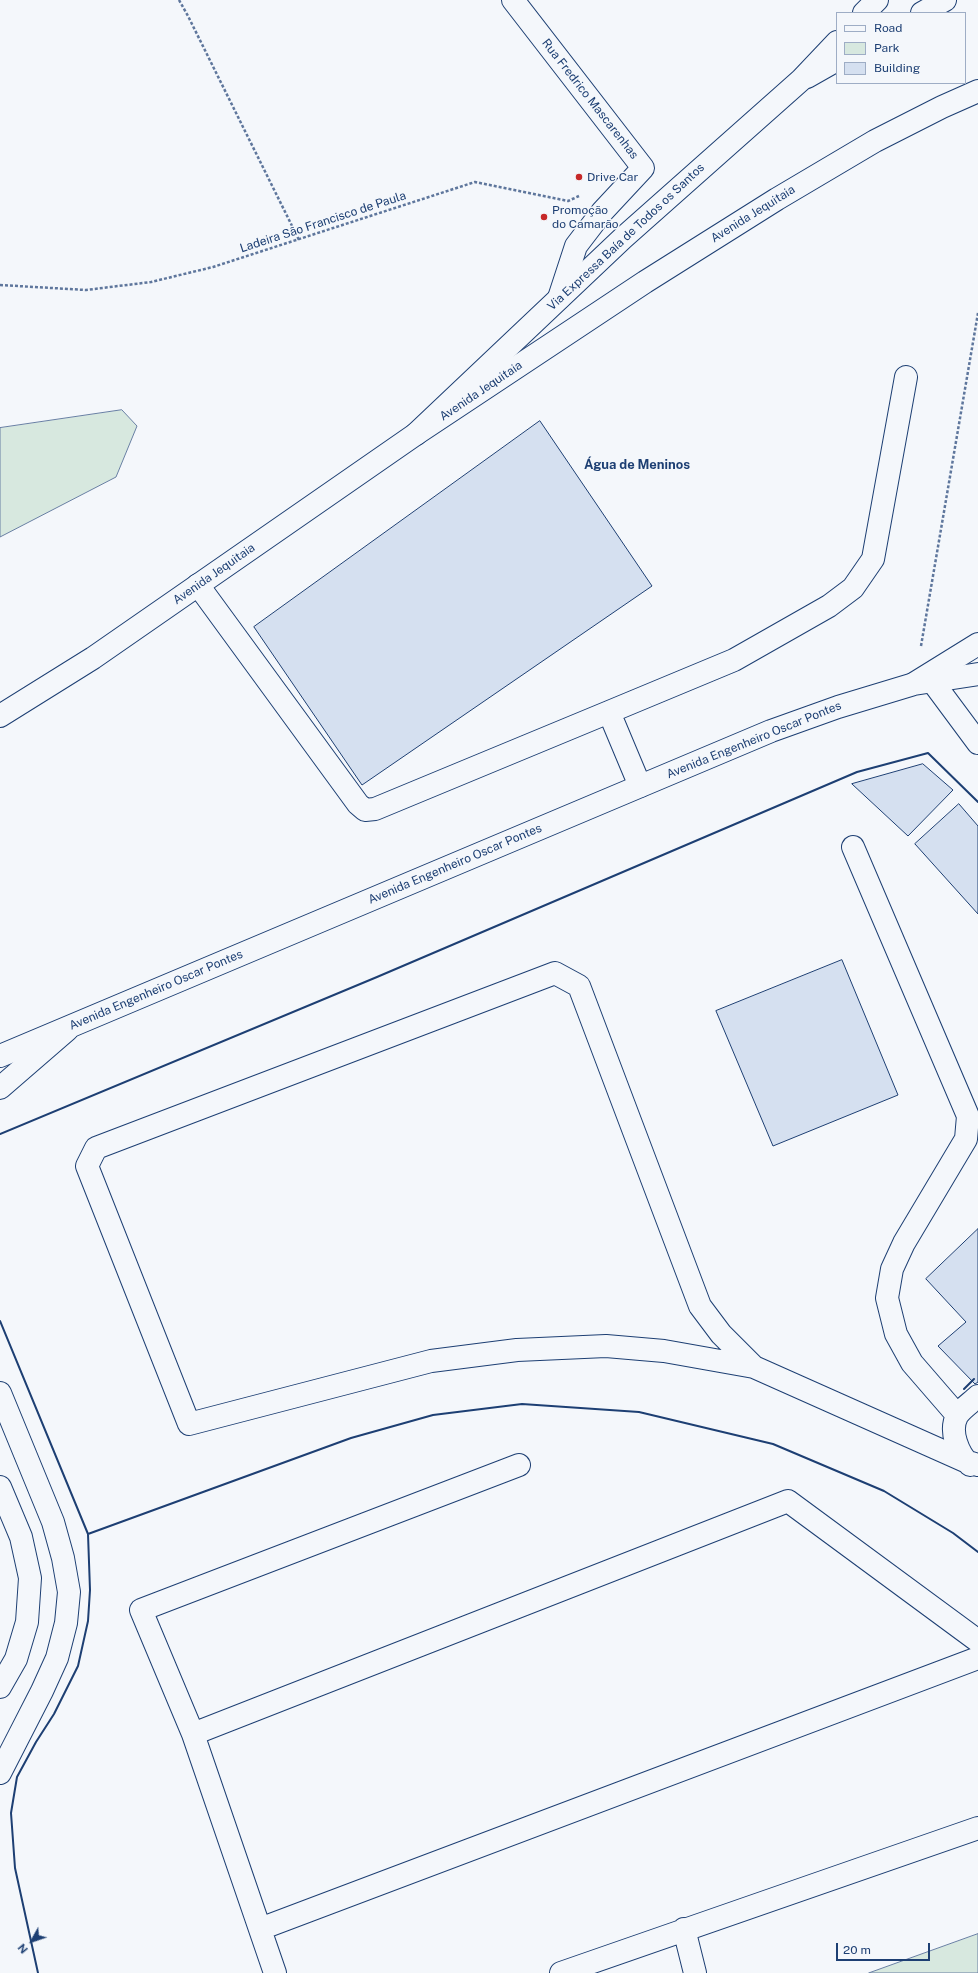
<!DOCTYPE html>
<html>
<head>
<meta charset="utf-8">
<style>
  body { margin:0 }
  #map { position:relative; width:978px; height:1973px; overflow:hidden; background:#f4f7fb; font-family:"Public Sans",sans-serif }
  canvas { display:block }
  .legend { position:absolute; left:836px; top:12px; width:130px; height:72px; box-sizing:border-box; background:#f4f7fb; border:1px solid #9eadc5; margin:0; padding:5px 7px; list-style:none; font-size:12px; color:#1d3f73 }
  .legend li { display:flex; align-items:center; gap:8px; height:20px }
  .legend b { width:20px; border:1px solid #9eadc5 }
  .north { position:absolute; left:12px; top:1921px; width:40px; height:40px; -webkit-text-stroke:3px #f4f7fb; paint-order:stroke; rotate:230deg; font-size:11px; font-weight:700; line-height:16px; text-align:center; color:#1d3f73 }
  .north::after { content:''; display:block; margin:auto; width:14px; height:18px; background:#1d3f73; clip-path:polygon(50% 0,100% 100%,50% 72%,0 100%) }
  .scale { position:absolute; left:836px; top:1943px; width:94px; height:18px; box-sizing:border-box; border:2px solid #1d3f73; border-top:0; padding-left:5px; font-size:12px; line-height:14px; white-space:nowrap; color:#1d3f73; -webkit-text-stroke:3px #f4f7fb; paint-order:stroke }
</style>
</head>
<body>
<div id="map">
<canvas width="978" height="1973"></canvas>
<ul class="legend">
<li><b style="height:5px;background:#f4f7fb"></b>Road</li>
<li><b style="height:11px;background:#d7e8df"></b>Park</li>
<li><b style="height:11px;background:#d5e0f0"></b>Building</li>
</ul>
<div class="north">N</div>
<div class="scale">20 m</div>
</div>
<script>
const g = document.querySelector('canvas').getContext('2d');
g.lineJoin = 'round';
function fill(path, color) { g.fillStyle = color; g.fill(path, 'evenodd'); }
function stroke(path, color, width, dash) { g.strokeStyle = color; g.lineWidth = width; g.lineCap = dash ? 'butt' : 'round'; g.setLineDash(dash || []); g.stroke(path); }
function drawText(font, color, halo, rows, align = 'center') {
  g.font = font + ' "Public Sans",sans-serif'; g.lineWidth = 3; g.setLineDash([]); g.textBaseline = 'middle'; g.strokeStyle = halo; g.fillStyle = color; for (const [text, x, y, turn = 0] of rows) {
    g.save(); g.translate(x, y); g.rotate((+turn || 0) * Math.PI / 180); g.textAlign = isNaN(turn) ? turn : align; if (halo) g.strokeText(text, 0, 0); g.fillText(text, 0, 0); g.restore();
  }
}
const green = new Path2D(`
  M122,410L137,426L116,477L0,537V428Z
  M978,1934V1973H869Z`);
const building = new Path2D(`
  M540,421L652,586L362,785L254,627Z
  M923,764L953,790L908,836L852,784Z
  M959,804L978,826V914L915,844Z
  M842,960L898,1095L773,1146L716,1011Z
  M978,1229V1382L975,1384L938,1346L966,1322L926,1279Z`);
const path = new Path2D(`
  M179,0L188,16L299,240
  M0,285L86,290L151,282L213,267L475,182L568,201L579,196
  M921,646L978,313`);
const minor = new Path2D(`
  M513,0L643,168L602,212L576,246L559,298
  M922,13L945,0
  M807,77L837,60
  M198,585L358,804L365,810L375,809L609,712
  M932,681L978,743
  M915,683L978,644
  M640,786L609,712L734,660L829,606L853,588L873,559L906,377
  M853,847L968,1116L966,1139L904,1243L892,1269L887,1298L896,1334L912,1363L957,1415
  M0,1088L67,1030
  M754,1367L721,1334L700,1306L579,986L555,973L96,1148L87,1166L189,1424L431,1361L517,1350L606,1346L664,1351L754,1367L965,1461L978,1465
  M0,1393L53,1522L63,1558L69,1592L66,1623L57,1658L42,1691L0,1773
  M970,1465C958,1454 949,1431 957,1416C961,1409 972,1402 978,1396
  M0,1487L21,1537L30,1578L27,1622L16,1659L0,1687
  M193,1734L788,1501L978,1641
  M260,1929L978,1658
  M684,1929L695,1973
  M275,1973L193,1734L141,1610L519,1465
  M561,1973L978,1828`);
const major = new Path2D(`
  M0,716L93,658L416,434L645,282L777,199L875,141L942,107L978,91
  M0,1056L771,731L838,707L914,684L978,674`);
const highway = new Path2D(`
  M864,13L877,0
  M416,434L623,238L801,80L837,42`);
const wall = new Path2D(`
  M0,1134L377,977L857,772L928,753L978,802
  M0,1321L88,1534L351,1438L433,1415L522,1404L639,1412L773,1444L884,1491L953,1533L978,1552
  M964,1389L974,1379
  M38,1973L15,1868L11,1813L17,1777L36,1742L54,1714L78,1666L88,1621L90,1590L88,1534`);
const markers = [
  [579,177,4,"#c62828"],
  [544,217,4,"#c62828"]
];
const streetNames = [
  ["Rua Fredrico Mascarenhas",590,99,52],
  ["Avenida Jequitaia",753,214,-32],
  ["Ladeira São Francisco de Paula",323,222,-18],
  ["Via Expressa Baía de Todos os Santos",626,237,-43],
  ["Avenida Jequitaia",481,391,-34],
  ["Avenida Jequitaia",214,574,-35],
  ["Avenida Engenheiro Oscar Pontes",754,740,-22],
  ["Avenida Engenheiro Oscar Pontes",455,864,-23],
  ["Avenida Engenheiro Oscar Pontes",156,990,-23]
];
const poiNames = [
  ["Drive Car",587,177],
  ["Promoção",552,210],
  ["do Camarão",552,224]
];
const neighbourhoodNames = [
  ["Água de Meninos",637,465]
];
fill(green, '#d7e8df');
stroke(green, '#687fa3', 1);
fill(building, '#d5e0f0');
stroke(building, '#1d3f73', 1);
stroke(minor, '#1d3f73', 24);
stroke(major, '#1d3f73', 24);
stroke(highway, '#1d3f73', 24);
stroke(path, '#5e769c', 2.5, [3, 2]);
stroke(minor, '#f4f7fb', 22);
stroke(major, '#f4f7fb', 22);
stroke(highway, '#f4f7fb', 22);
stroke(wall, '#1d3f73', 2);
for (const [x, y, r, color] of markers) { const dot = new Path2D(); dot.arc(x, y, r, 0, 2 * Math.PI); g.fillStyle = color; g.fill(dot); stroke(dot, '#f4f7fb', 1.5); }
drawText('12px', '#1d3f73', '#f4f7fb', streetNames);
drawText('12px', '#1d3f73', '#f4f7fb', poiNames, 'left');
drawText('bold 13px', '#1d3f73', '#f4f7fb', neighbourhoodNames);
</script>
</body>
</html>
